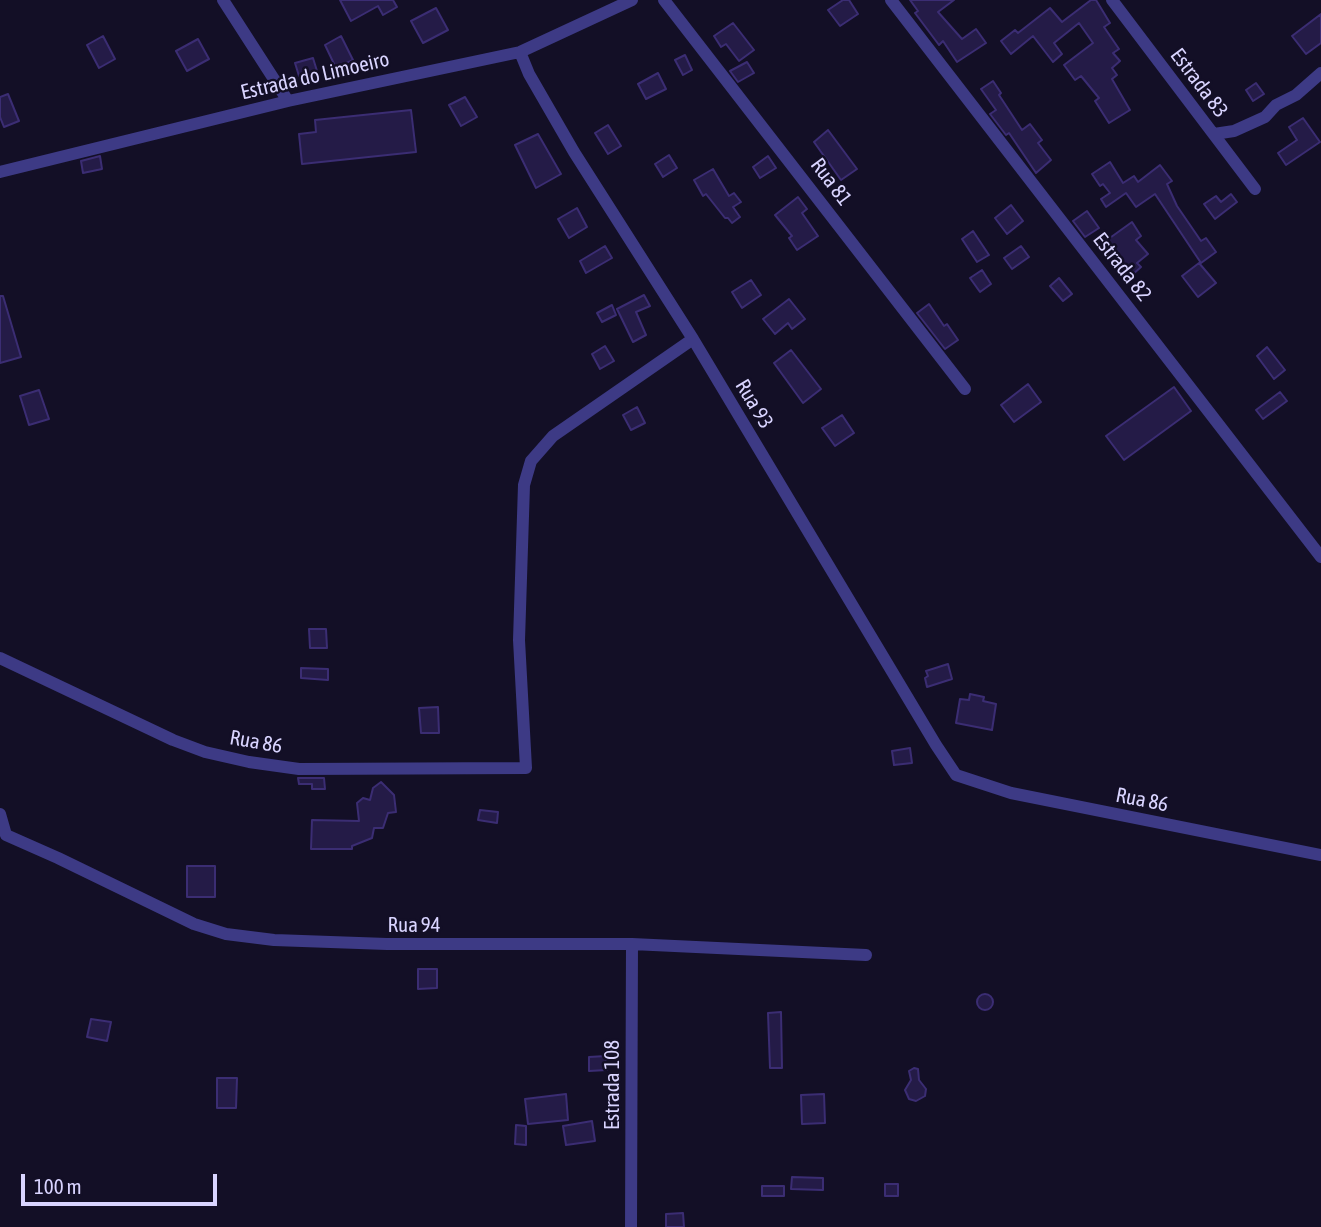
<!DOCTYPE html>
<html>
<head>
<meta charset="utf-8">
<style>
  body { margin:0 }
  #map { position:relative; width:1321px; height:1227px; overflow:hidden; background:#130f26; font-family:"Asap Condensed",sans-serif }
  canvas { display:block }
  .scale { position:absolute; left:21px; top:1174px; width:196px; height:32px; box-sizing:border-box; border:4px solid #d9d4ff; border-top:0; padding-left:9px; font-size:21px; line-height:24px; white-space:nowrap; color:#d9d4ff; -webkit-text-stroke:5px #130f26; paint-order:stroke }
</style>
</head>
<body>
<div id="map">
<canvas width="1321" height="1227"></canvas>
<div class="scale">100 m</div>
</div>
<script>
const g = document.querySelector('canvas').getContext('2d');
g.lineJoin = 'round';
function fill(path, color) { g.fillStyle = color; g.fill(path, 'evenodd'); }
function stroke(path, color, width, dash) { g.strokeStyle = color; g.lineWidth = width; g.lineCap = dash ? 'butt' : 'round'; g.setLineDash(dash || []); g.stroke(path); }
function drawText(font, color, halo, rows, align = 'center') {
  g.font = font + ' "Asap Condensed",sans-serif'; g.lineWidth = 5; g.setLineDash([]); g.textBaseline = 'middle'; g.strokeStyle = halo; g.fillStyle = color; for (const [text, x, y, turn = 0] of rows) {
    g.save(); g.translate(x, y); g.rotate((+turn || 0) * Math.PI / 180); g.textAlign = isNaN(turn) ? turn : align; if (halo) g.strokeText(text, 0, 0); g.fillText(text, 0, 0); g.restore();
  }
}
const building = new Path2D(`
  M340,0H393L397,7L383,15L378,6L351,21Z
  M843,0H849L858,14L840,26L828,10Z
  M910,0H954L938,12L962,39L976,29L986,43L957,62L943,41L939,45L915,13L918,11Z
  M1091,0H1096L1110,23L1104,27L1119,49L1113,53L1120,61L1112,68L1117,75L1112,79L1130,110L1109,123L1095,101L1099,98L1081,76L1075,80L1064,65L1093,43L1079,23L1054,43L1062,54L1053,62L1033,36L1011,54L1001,41L1015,30L1018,33L1050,8L1062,22Z
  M436,8L448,30L423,43L411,21Z
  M1321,14V43L1306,54L1292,36Z
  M733,23L754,50L739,61L726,44L721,47L714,36Z
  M103,36L115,59L99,68L87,45Z
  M341,36L353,60L336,68L325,45Z
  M198,39L209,59L187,71L176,51Z
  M685,55L692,70L683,75L675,60Z
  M313,58L317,71L299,76L295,63Z
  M747,62L754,73L738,82L730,71Z
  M658,73L666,89L646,99L638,84Z
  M993,81L1001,93L999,95L1022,130L1030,124L1042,140L1038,143L1051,160L1036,173L1009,133L1006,135L990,114L996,110L981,89Z
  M1256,83L1264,94L1253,101L1246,90Z
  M8,94L19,121L4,127L0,117V97Z
  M465,97L477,117L461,126L449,105Z
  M411,110L416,152L302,164L299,134L316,132L315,120Z
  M1303,118L1320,142L1286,165L1278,153L1297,140L1289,127Z
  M608,125L621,146L608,154L595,133Z
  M828,130L857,169L841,180L814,142Z
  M538,134L561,174L536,188L515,145Z
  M669,155L677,168L663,177L655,164Z
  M100,156L102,169L83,173L81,161Z
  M768,156L776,168L760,178L753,167Z
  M1110,162L1123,183L1134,176L1138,182L1160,165L1172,181L1167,184L1177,206L1201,241L1206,238L1216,252L1201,263L1155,194L1136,207L1126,193L1106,207L1101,199L1110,193L1103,184L1100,186L1092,174Z
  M713,169L729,196L734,193L741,202L733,207L740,217L732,223L728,218H725L706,194L703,196L694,180Z
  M1231,194L1237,202L1215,219L1204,204L1216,196L1221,202Z
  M798,197L807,209L802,213L818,236L797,250L789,238L792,236L775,215Z
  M1011,205L1023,221L1007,234L995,218Z
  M577,208L587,227L569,238L558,219Z
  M1087,211L1099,228L1085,237L1073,221Z
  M1132,222L1141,236L1136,240L1148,254L1137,263L1141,267L1132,275L1107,240Z
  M973,231L989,255L977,262L962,239Z
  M605,246L612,258L586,273L580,261Z
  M1021,246L1029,257L1012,269L1004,258Z
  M1199,263L1216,283L1198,297L1182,276Z
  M982,270L991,284L980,292L970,278Z
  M1059,278L1072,294L1063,301L1050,286Z
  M751,280L761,295L742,308L732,292Z
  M644,295L650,306L636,312L646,335L633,342L617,309Z
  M0,296H3L21,357L0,363Z
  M789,299L805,319L792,329L788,323L775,334L763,319Z
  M929,304L944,326L947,324L958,340L945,349L917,313Z
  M612,305L616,315L602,322L597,313Z
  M605,346L614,361L600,369L592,354Z
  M1267,347L1285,370L1274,379L1257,356Z
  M791,350L821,389L803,403L774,363Z
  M1028,384L1041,402L1014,422L1001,405Z
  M1174,387L1191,411L1124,460L1106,436Z
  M39,390L49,419L29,425L20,396Z
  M1280,392L1287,401L1263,419L1256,410Z
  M637,407L645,423L631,430L623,415Z
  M842,415L854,433L835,446L822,428Z
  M309,629H326L327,648H310Z
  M948,664L952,679L927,687L925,678L928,676L926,671Z
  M301,668L328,669V680L301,678Z
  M970,694L984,697L983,701L996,704L992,730L956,723L960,699L969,700Z
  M438,707L439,733H421L419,708Z
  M910,748L912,763L894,765L892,751Z
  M298,778H324L325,789H312V784H299Z
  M381,782L394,795L396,812L388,813L383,828H374L372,838L352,846V849H311L312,820L359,821L357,803L363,798L370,800L373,788Z
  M480,810L498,812L497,823L478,820Z
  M187,866H215V897H187Z
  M418,969H437V988L418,989Z
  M977 1002a8 8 0 1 1 16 0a8 8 0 1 1-16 0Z
  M781,1012L782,1068H770L768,1013Z
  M91,1019L111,1022L107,1041L87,1037Z
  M606,1056L607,1070L589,1071V1057Z
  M914,1068L918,1069L919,1080L926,1089L925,1096L916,1101L909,1099L905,1090L911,1080L909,1071Z
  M217,1078H237L236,1108H217Z
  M566,1094L568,1120L528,1124L525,1099Z
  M824,1094L825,1123L802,1124L801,1095Z
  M592,1121L595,1141L566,1145L563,1126Z
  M516,1125L526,1126V1145L515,1144Z
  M792,1177L823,1178V1190L791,1189Z
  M885,1184H898V1196H885Z
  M762,1186H784V1196H762Z
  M683,1213L684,1227H666V1214Z`);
const street = new Path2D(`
  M223,0L288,101
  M664,0L965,389
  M891,0L1321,557
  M1112,0L1255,189
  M520,52L529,74L574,152L693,339L936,745L956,775L1011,793L1321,855
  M1214,134L1234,131L1265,117L1276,105L1296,95L1321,73
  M0,172L288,101L520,52L632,0
  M0,658L173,740L205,752L249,762L299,769L526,768L519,640L524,485L531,461L553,436L693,339
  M0,814L6,835L58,858L194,924L226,934L274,940L387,944H632L866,955
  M631,1227L632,944`);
const streetNames = [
  ["Estrada do Limoeiro",315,76,-13],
  ["Estrada 83",1199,83,53],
  ["Rua 81",831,182,53],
  ["Estrada 82",1122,267,52],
  ["Rua 93",754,404,59],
  ["Rua 86",256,742,10],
  ["Rua 86",1142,800,11],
  ["Rua 94",414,925],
  ["Estrada 108",612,1085,-90]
];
fill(building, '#241b47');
stroke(building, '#3b2d73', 2);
stroke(street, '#3d3a85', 12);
drawText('21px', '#d9d4ff', '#130f26', streetNames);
</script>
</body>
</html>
